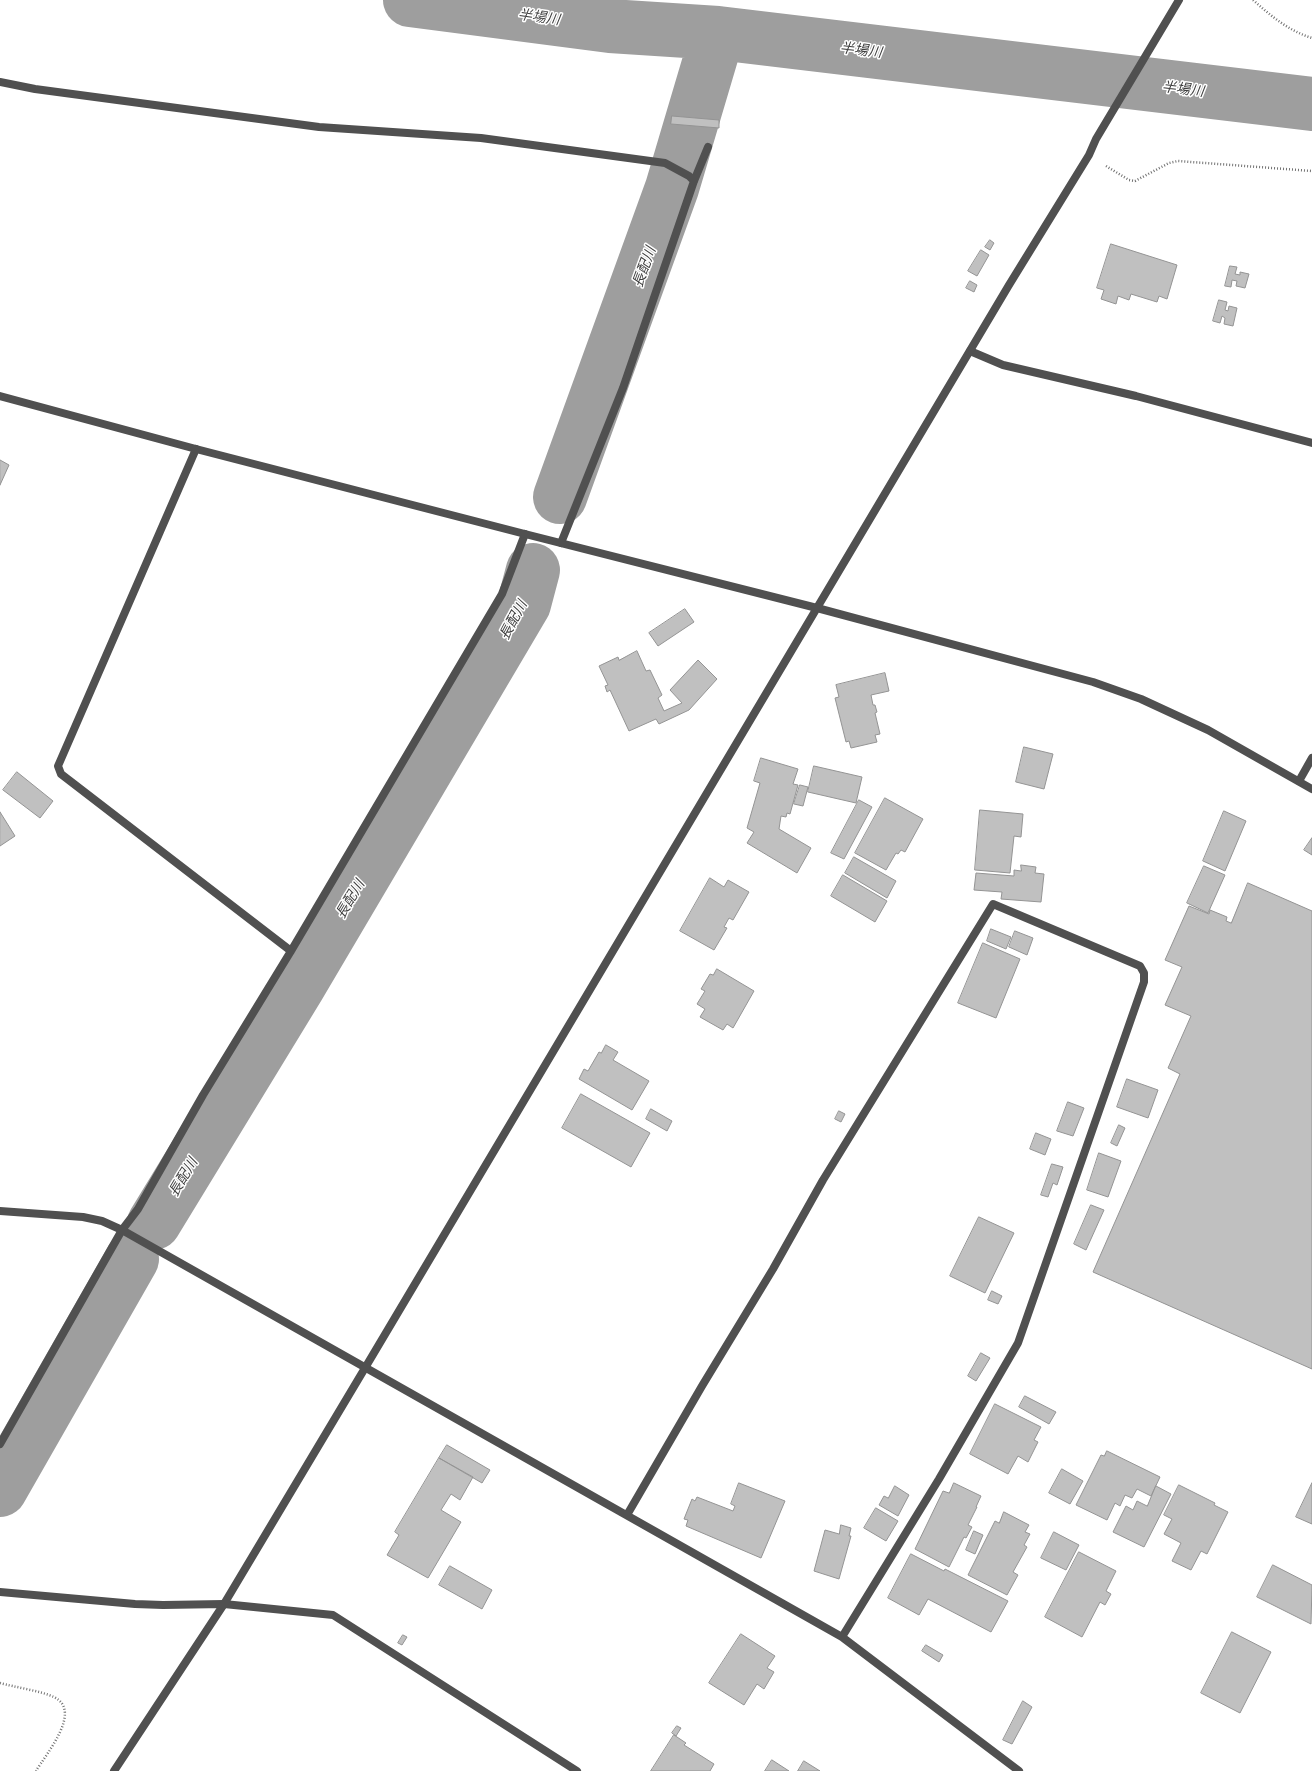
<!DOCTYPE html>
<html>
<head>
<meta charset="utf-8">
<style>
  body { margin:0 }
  canvas { display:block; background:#fff }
</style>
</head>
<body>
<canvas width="1312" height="1771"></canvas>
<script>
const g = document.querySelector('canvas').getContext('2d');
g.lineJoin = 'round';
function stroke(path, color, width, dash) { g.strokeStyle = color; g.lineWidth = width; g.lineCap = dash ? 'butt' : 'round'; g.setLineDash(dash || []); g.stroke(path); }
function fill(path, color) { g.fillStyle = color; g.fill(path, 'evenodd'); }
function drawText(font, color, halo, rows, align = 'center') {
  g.font = font + ' Ubuntu,"Noto Sans JP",sans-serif'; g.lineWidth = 3; g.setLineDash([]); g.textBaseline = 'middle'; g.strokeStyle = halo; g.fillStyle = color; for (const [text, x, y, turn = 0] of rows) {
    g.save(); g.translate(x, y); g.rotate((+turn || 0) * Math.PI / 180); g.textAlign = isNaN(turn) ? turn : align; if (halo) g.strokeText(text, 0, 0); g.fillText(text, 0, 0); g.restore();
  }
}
const river = new Path2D(`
  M410,0L610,26L718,33L1312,104
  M560,497L672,188L718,33
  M154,1223L298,987L524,604L533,570
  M0,1490L132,1259`);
const building = new Path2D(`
  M672,116L719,120V128L671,124Z
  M990,240L994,243L990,250L985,247Z
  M1111,244L1177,265L1167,299L1159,296L1157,302L1131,294L1129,300L1118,296L1116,304L1101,299L1104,290L1097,288Z
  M981,250L989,255L977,276L968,271Z
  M1230,266L1237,267L1235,274L1240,275V272L1249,274L1245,288L1236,286L1237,281L1232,280L1231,287L1225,286Z
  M970,281L977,285L974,292L966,288Z
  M1219,300L1227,302L1225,310L1228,311L1229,306L1237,308L1233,326L1224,324L1225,318L1222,316L1220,323L1213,321Z
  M0,460L9,465L0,485Z
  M685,609L694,622L658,646L649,633Z
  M637,651L646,671L650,670L662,695L658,698L664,711L682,703L670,690L698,660L717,679L689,710L659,724L656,719L629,731L610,690L607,692L605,686L608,685L599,666L618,657L619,660Z
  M885,673L889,691L871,695L873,705H875L877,712L875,713L880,734L875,735L877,742L851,748L849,741L846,742L835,698L839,697L836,685Z
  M1024,747L1053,754L1044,789L1016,782Z
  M761,758L798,769L793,784L798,785L790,814L787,813L786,817L781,816L779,829L811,848L797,873L747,843L754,832L747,828L760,783L754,781Z
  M814,766L862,777L856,803L808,792Z
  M17,772L53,801L40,818L3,790Z
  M800,785L808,787L803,806L794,804Z
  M885,798L923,819L905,852L901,850L898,854L896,853L886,870L855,853Z
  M859,800L872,807L844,859L831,853Z
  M980,810L1023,814L1021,837L1014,836L1010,873L975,870Z
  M1224,811L1246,821L1225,871L1203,861Z
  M0,812L15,836L0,846Z
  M1312,838V855L1304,850Z
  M854,857L896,881L887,898L845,873Z
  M1021,865L1036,867L1035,873L1044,874L1041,902L1001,899L1002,892L974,890L976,873L1014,876V870L1021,871Z
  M1204,866L1225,875L1208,913L1187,903Z
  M843,875L887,901L875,922L831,896Z
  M710,878L724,887L728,880L749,892L733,920L729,918L724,927L727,928L714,950L680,931Z
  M1248,883L1312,911V1369L1093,1272L1180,1074L1168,1068L1191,1016L1165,1005L1182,967L1165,960L1189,906L1209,914L1210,910L1227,917L1226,921L1231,923Z
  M991,929L1011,937L1006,949L987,941Z
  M1015,931L1033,938L1027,955L1009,947Z
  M983,943L1020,959L996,1018L958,1003Z
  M717,969L754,991L733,1028L727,1024L723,1030L700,1017L705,1009L697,1004L705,991L701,989L710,974L713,975Z
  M606,1045L618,1052L613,1060L649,1081L632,1110L579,1079L584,1069L588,1071L599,1052L601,1053Z
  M1127,1079L1158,1090L1148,1118L1117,1107Z
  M581,1094L650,1133L631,1167L562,1128Z
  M1068,1102L1084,1108L1073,1136L1057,1131Z
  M651,1109L672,1121L667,1131L646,1119Z
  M839,1111L845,1114L841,1122L835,1119Z
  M1119,1125L1125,1128L1117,1146L1111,1143Z
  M1036,1133L1051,1139L1045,1155L1030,1149Z
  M1099,1153L1121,1161L1108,1197L1087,1190Z
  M1052,1164L1063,1167L1057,1185L1053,1183L1048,1197L1041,1195Z
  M1091,1205L1104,1210L1086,1250L1074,1244Z
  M979,1217L1014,1233L985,1293L950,1276Z
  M992,1291L1002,1296L998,1304L988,1300Z
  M981,1353L990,1358L976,1381L968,1376Z
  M1025,1396L1056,1412L1049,1424L1019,1407Z
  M995,1404L1041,1427L1034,1440L1038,1442L1028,1462L1018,1456L1008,1474L970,1454Z
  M447,1445L490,1470L482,1483L439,1458Z
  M1107,1451L1160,1477L1151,1496L1137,1489L1132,1498L1125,1495L1120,1506L1115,1503L1107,1520L1076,1505L1101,1455L1104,1456Z
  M439,1458L473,1477L460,1500L451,1494L441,1510L461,1522L428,1578L387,1555L399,1535L395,1532Z
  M1062,1469L1083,1481L1070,1504L1049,1493Z
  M739,1483L785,1501L761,1558L686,1526L688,1520L684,1519L692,1499L695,1501L697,1497L733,1511L735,1506L731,1504Z
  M954,1483L981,1496L976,1507H977L968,1525L972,1527L966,1538L964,1537L949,1567L915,1549L943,1491L949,1493Z
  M1312,1483V1524L1296,1517Z
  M1179,1485L1215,1503L1214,1505L1228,1512L1207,1554L1201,1551L1191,1570L1172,1561L1181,1543L1164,1534L1172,1519L1164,1515Z
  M895,1486L909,1495L898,1516L879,1505L884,1496L888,1498Z
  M1156,1486L1171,1494L1144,1547L1113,1532L1126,1506L1133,1510L1137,1501L1147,1506Z
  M876,1508L898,1521L886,1541L864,1528Z
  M1004,1512L1029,1525L1025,1532L1030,1534L1024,1545L1027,1547L1013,1572L1018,1575L1007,1595L968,1575L995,1521L999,1523Z
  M841,1525L851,1528L849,1536H851L839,1579L814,1571L825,1530L839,1534Z
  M974,1531L983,1535L975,1554L966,1550Z
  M1054,1532L1079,1545L1066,1570L1041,1558Z
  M1079,1552L1116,1571L1106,1591L1111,1594L1105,1605L1100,1602L1082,1637L1045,1617Z
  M911,1554L944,1571L945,1569L1008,1601L991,1632L928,1599L919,1615L888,1598Z
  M1273,1565L1312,1585L1311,1624L1257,1597Z
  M450,1566L492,1590L482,1609L439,1585Z
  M1232,1632L1271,1652L1240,1713L1201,1693Z
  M741,1634L775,1656L767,1668L774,1672L764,1689L757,1684L744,1705L709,1683Z
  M403,1635L407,1637L402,1645L398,1643Z
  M926,1645L943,1655L939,1662L922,1651Z
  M1023,1701L1032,1707L1012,1744L1003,1740Z
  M677,1726L681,1728L676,1736L672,1733Z
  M674,1735L686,1743L684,1745L714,1764L710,1771H651Z
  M772,1760L789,1771H765Z
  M804,1761L820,1771H798Z`);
const path = new Path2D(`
  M1253,0C1271,16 1289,31 1312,38
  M1106,166L1129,180L1135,181L1169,163L1178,161L1312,171
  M0,1683C14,1687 41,1691 54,1697C83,1711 46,1754 36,1771`);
const minor = new Path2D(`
  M0,82L35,89L319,127L481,138L665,163L689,176L694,181
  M970,351L1003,365L1136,396L1312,443
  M196,449L58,766L61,774L291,951
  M561,543L623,388L694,181L708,147
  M1299,781L1312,758
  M0,1211L83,1217L102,1221L122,1230L842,1637L1019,1771
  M0,1444L122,1230L138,1209L203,1095L291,951L502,594L525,534
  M627,1515L702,1386L773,1269L823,1180L993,904L1140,966L1144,973V982L1018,1343L939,1479L842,1637
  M0,1592L135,1604L163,1605L224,1604L333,1615L577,1771`);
const tertiary = new Path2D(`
  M0,396L196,449L525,534L817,608L1093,682L1141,699L1208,730L1312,789
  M114,1771L224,1604L365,1368L1009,285L1089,155L1096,139L1179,0`);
const waterNames = [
  ["半場川",539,17,8],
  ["半場川",861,50,7],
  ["半場川",1183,89,7],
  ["長配川",644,267,-70],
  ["長配川",513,620,-62],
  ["長配川",350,899,-59],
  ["長配川",183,1177,-59]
];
stroke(river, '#9e9e9e', 54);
fill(building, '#c0c0c0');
stroke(building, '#949494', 1);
stroke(path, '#727272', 2.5, [1, 2]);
stroke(minor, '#505050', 8);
stroke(tertiary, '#505050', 8);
drawText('italic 14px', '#3f3f3f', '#fff', waterNames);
</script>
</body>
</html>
